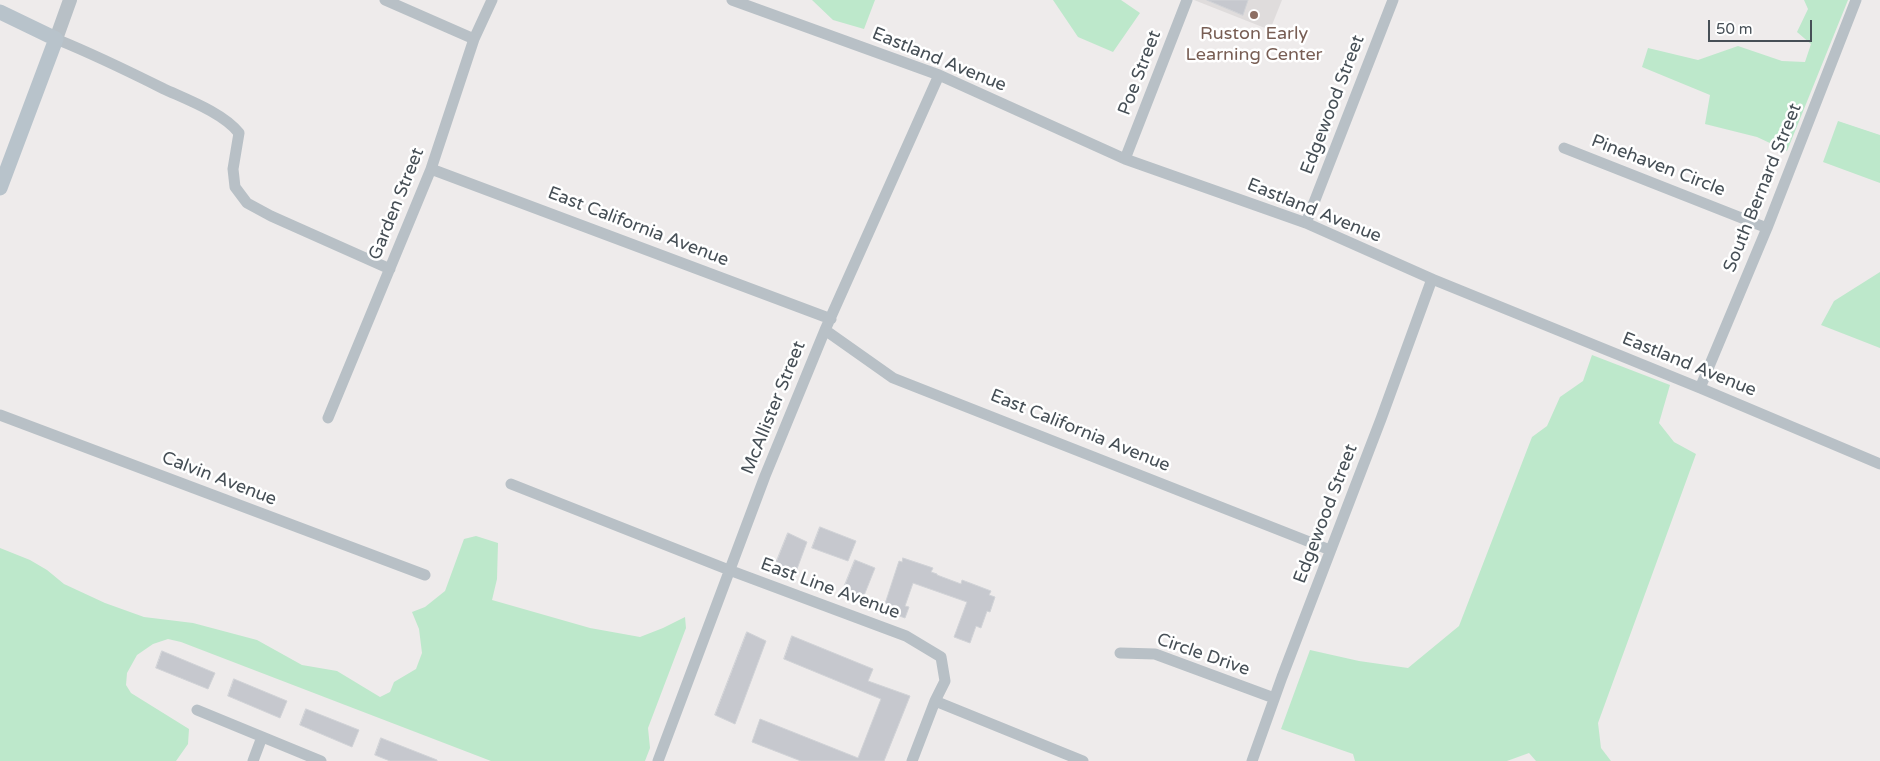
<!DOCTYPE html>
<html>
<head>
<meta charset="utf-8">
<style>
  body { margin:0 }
  #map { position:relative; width:1880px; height:761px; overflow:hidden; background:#eeebeb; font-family:"Varela Round",sans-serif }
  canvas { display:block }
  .scale { position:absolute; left:1708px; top:20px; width:104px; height:22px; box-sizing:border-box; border:2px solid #464f56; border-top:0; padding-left:6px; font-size:15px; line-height:18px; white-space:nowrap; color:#464f56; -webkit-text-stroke:4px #fff; paint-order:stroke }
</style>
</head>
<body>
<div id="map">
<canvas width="1880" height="761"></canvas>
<div class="scale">50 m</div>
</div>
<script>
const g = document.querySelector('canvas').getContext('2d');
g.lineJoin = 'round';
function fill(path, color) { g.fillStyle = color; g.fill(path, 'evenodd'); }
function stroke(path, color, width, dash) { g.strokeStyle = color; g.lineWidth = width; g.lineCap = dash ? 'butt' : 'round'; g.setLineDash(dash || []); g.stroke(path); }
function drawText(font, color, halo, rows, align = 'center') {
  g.font = font + ' "Varela Round",sans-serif'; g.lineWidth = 5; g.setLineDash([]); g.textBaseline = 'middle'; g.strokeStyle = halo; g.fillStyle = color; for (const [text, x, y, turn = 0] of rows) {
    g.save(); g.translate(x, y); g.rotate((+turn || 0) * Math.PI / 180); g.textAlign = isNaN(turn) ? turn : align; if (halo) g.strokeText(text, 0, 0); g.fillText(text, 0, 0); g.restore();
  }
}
const education = new Path2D(`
  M1194,0H1282L1270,30Z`);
const green = new Path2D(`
  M812,0H875L864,29L833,20Z
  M1053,0H1121L1140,13L1113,52L1078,37Z
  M1804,0H1848L1787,151L1757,137L1705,124L1710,95L1642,67L1648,48L1698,60L1738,46L1782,61L1805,62L1811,44L1797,32L1808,9Z
  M1838,121L1880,135V183L1823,162Z
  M1880,272V348L1821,325L1834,301Z
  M1592,355L1670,385L1659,423L1674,442L1696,454L1598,723L1601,748L1611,761H1536L1529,753L1507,761H1355L1353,754L1281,729L1310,650L1359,661L1408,668L1459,626L1532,437L1547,426L1560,397L1583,381Z
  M476,536L498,543L497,579L492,600L590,628L640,637L663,628L685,617L686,628L648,728L650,748L645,761H491L181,642L168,639L153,644L137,655L127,673L126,685L131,693L189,729L188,744L176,761H0V548L30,560L47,570L64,584L105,603L144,617L193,623L257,640L302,665L337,671L380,697L390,692L394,682L416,669L422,653L419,629L412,612L425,607L445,591L464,539Z`);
const building = new Path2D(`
  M1207,0H1248L1243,15Z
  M820,527L856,541L848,561L812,548Z
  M788,533L807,542L794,577L774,568Z
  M903,558L933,568L931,572L937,574V575L961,584L962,580L991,591L989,595L995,597L990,612L987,611L981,628L976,626L970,643L954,637L967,602L913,583L905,606L909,607L905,618L883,610L899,561L902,562Z
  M855,560L875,568L861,603L841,595Z
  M747,632L766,641L735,724L715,715Z
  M792,636L873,669L868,681L910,696L884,761H801L752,742L760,719L858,758L881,699L784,659Z
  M162,651L215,673L208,689L156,668Z
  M234,679L287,701L280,718L228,696Z
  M306,709L359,730L352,747L300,725Z
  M381,738L437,760V761H390L375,755Z`);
const minor = new Path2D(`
  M385,0L474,39
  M732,0L939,75L1125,159L1306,223L1432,279L1700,388L1880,464
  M56,39C93,54 128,71 164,89C188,100 223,113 239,133L233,169L235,187L247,203L271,216L390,269
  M1564,148L1767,228
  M1125,159L1187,0
  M431,169L831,319
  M1306,223L1393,0
  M825,330L893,378L1330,550
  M1700,388L1767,228L1856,0
  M0,415L425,575
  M328,418L431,169L474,39L492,0
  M511,484L729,570L906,636L941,657L945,681L935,701L912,761
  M1120,653L1155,654L1274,698
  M935,701L1083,761
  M197,710L321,761
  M253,761L262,737
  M658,761L765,476L825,330L939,75
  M1252,761L1282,677L1381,419L1432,279`);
const tertiary = new Path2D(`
  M56,39L70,0`);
const secondary = new Path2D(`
  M0,12L56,39L0,188`);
const markers = [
  [1254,15,5,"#8d6e63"]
];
const educationNames = [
  ["Ruston Early",1254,34],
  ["Learning Center",1254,55]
];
const streetNames = [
  ["Eastland Avenue",939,60,22],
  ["Poe Street",1140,73,-69],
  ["Edgewood Street",1333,105,-69],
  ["Pinehaven Circle",1658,166,21],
  ["South Bernard Street",1763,188,-68],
  ["Garden Street",397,204,-68],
  ["Eastland Avenue",1314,211,22],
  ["East California Avenue",638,227,21],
  ["Eastland Avenue",1689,365,22],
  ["McAllister Street",774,408,-68],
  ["East California Avenue",1080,431,22],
  ["Calvin Avenue",219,479,21],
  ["Edgewood Street",1326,514,-69],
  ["East Line Avenue",830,589,20],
  ["Circle Drive",1203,655,19]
];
fill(education, '#dfdcdc');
fill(green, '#bde8cb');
fill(building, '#c6c8ce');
stroke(building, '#d0d2d6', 1);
stroke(minor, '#b8c0c6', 11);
stroke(tertiary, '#b8c0c6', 14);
stroke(secondary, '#b8c3cb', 15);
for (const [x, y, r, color] of markers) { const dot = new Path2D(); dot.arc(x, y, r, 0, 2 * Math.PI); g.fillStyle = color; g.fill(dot); stroke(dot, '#fff', 2); }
drawText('18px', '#785e54', '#fff', educationNames);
drawText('18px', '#464f56', '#fff', streetNames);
</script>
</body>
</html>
